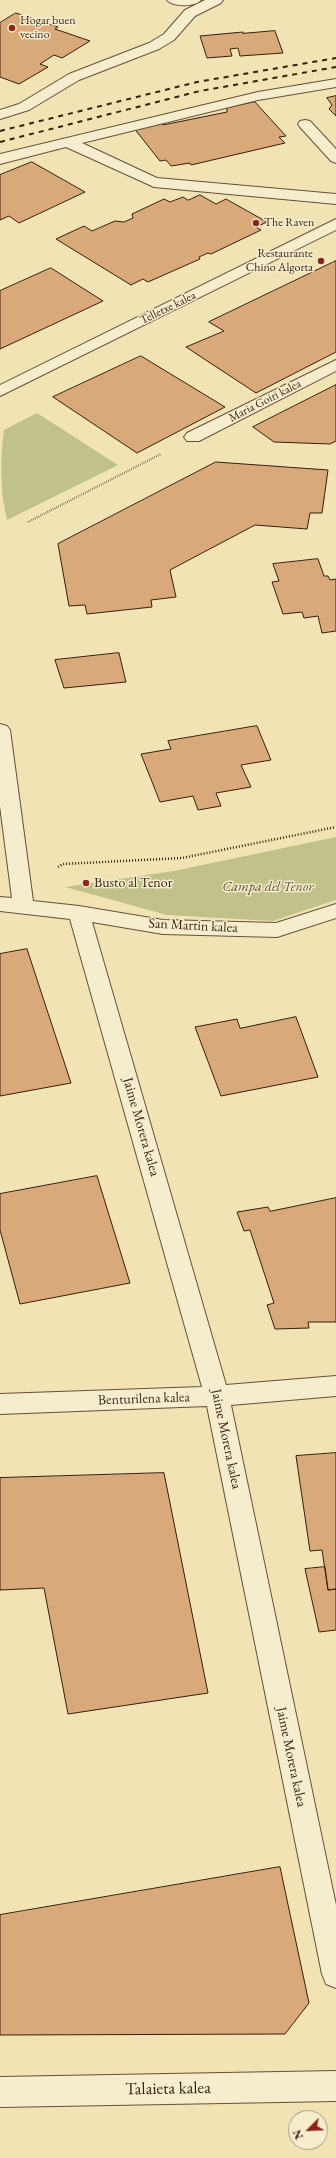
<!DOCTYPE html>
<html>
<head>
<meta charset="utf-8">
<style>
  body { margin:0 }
  #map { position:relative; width:336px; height:2158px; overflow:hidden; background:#f1e3b4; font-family:"EB Garamond",serif }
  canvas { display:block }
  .north { position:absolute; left:288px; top:2110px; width:40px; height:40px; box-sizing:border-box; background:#f6edce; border:1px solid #a99b82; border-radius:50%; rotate:246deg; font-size:11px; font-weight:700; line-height:16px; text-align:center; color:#361f10 }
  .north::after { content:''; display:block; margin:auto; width:14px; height:18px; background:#8f2418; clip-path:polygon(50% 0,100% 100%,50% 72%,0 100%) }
</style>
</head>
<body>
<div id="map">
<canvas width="336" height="2158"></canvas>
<div class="north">N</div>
</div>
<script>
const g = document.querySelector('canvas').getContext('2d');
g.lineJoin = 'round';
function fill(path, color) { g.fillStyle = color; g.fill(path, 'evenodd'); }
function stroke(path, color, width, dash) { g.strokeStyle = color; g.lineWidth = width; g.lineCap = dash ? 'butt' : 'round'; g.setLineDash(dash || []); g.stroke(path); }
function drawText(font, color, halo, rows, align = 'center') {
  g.font = font + ' "EB Garamond",serif'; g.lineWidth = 3; g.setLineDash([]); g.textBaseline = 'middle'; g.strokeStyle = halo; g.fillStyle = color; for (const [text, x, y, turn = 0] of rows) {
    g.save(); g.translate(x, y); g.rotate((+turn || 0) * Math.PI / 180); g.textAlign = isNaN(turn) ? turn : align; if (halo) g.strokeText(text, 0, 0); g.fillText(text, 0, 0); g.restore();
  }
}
const green = new Path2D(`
  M37,413L118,465L7,520C0,491 0,459 4,430Z
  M336,837V900L273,921L167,915L65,887L174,871Z`);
const building = new Path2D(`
  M16,13L58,27L55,29L90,41L62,58L54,55L40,64L48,67L19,84L0,77V23Z
  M275,31L283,53L240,56L238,48L230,49L232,56L207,58L200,36L243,32V33Z
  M336,96V116L329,109L332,105L327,98Z
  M255,102L286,136L279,137L285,143L191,165L190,163L171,166L166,160L160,161L133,127L160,121L163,125L227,112V108Z
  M32,162L85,192L19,223L9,216L0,220V175Z
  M200,195L216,204L226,199L267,222L256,227L261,230L211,254L208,253L199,257L200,259L148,282L143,279L131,285L56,239L84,226L92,231L115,221L124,222L133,218L132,214L164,199L170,202L183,197L188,200Z
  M336,261V352L256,393L186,347L224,331L209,322Z
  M51,268L103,301L0,349V291Z
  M141,356L225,407L137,453L53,397Z
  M336,385V441L330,444L274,442L253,427Z
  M216,462L328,470L322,513H310L307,529L255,525L170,570L176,597L151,600L152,607L87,614L85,605L69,606L58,544Z
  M318,559L324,576H328L330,580L336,579V631L322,633L318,616L304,618L302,612L283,614L272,582L279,581L273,564Z
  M119,653L126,682L64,688L55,660Z
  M257,726L271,760L241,765L251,787L216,793L221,806L198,810L193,796L160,802L141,754L171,749L168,741Z
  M27,949L71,1083L0,1096V954Z
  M296,1017L318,1077L221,1096L195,1027L237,1019L240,1028Z
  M97,1176L130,1283L20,1304L0,1230V1194Z
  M336,1198V1322H308L309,1328L275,1329L267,1305L274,1303L250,1230L244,1231L237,1212L268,1207L270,1211Z
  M336,1453V1589L328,1590L322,1550L310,1551L296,1456Z
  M164,1473L208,1693L68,1714L44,1588L0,1590V1478Z
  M325,1567L328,1590L336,1589V1630L319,1632L305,1569Z
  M280,1867L309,2003L285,2034L0,2035V1915Z`);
const pathFar1 = new Path2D(`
  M28,522L161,454`);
const path = new Path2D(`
  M58,867L63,864L182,858L336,827`);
const minor = new Path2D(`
  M167,0H201C196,7 172,7 167,0Z
  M205,0H223L221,3L195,16L174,40L159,49L79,80L29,110L0,119V110L19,104L69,74L149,43L164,34L185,10Z
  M336,79V87L258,100L82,143L157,178L336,194V204L154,187L66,147L0,164V154L258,92Z
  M305,120L310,121L336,149V163L331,161L300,127L298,124L300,121Z
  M336,219V230L0,396V385Z
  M336,360V371L199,441H187L184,437L187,433Z
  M0,724L7,726L10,730L33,901L79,906L163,920L276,923L336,904V918L277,937L163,934L92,922L226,1385L336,1376V1396L231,1405L336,1905V1988L326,1984L322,1974L207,1406L0,1414V1394L202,1387L70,919L0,911V897L12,898L0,806Z
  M336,2071V2101L0,2107V2077Z`);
const rail = new Path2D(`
  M0,131L197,82L336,58
  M0,142L200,91L336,67`);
const markers = [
  [12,28,4,"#8f2418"],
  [256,223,4,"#8f2418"],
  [321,261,4,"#8f2418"],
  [86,883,4,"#8f2418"]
];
const farPoinames = [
  ["Hogar buen",20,21],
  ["vecino",20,35],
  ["The Raven",264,223],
  ["Restaurante",313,254,"right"],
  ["Chino Algorta",313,268,"right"]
];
const farStreetnames = [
  ["Telletxe kalea",168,308,-26],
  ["Maria Goiri kalea",265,401,-27]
];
const poiNames = [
  ["Busto al Tenor",94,883]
];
const parkNames = [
  ["Campa del Tenor",268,887]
];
const streetNames = [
  ["San Martin kalea",193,926,3],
  ["Jaime Morera kalea",141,1127,74],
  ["Benturilena kalea",144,1399,-2],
  ["Jaime Morera kalea",226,1439,78],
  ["Jaime Morera kalea",291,1757,78]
];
const nearStreetnames = [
  ["Talaieta kalea",168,2089,-1]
];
fill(green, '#c0c289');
fill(building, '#daa97a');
stroke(building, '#361f10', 1);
stroke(minor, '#655039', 2);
stroke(pathFar1, '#361f10', 2, [0.5, 1.5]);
stroke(path, '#361f10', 2.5, [1, 2]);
fill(minor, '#f6edce');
stroke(rail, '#361f10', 2, [5, 5]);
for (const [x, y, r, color] of markers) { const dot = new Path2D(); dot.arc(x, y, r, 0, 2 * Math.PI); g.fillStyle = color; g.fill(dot); stroke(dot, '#f6edce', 1.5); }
drawText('12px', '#361f10', '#f6edce', farPoinames, 'left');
drawText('12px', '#361f10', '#f6edce', farStreetnames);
drawText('14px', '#361f10', '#f6edce', poiNames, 'left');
drawText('italic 14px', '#5f5034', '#f6edce', parkNames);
drawText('14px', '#361f10', '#f6edce', streetNames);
drawText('17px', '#361f10', '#f6edce', nearStreetnames);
</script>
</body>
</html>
